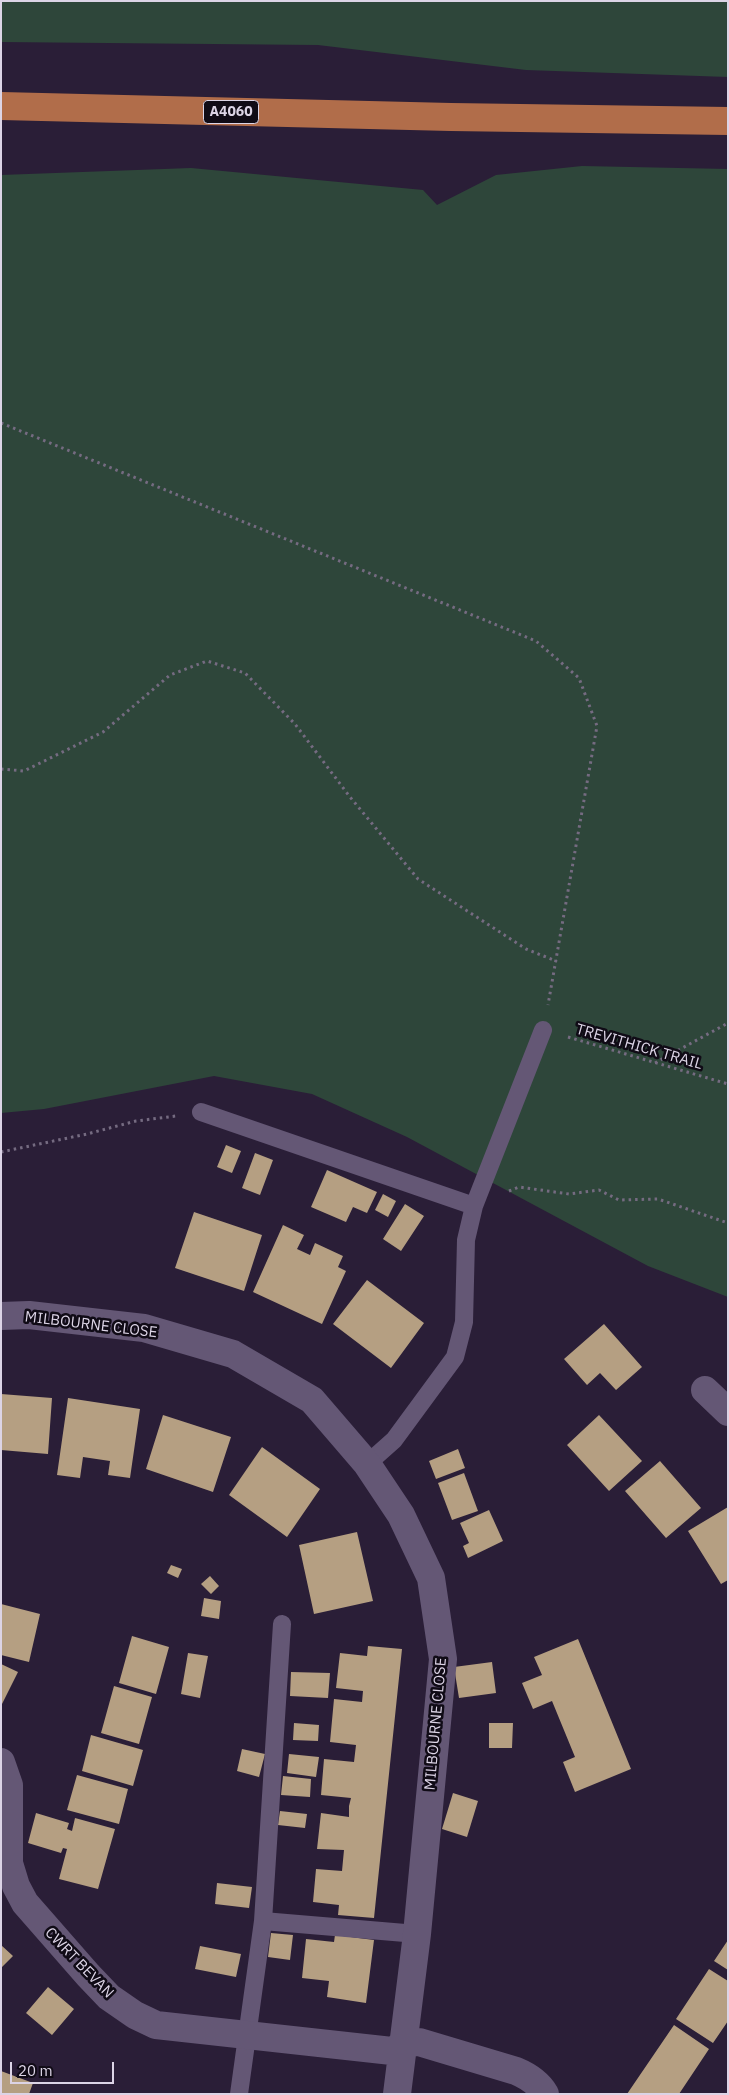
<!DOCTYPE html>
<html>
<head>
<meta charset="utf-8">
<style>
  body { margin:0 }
  #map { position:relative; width:729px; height:2095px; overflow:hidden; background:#2a1e37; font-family:"IBM Plex Sans",sans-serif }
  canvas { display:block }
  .frame { position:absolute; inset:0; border:2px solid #dcd4e6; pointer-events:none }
  .scale { position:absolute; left:10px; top:2062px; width:104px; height:22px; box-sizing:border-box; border:2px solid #dcd4e6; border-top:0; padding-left:6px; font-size:15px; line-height:18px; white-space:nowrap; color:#dcd4e6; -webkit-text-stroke:4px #100b16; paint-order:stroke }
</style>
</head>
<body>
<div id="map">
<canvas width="729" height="2095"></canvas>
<div class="frame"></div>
<div class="scale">20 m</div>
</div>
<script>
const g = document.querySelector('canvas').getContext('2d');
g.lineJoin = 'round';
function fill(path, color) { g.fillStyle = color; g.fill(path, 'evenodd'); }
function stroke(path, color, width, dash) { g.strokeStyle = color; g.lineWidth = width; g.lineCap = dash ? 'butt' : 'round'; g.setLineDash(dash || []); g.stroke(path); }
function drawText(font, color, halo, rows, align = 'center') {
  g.font = font + ' "IBM Plex Sans",sans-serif'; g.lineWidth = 5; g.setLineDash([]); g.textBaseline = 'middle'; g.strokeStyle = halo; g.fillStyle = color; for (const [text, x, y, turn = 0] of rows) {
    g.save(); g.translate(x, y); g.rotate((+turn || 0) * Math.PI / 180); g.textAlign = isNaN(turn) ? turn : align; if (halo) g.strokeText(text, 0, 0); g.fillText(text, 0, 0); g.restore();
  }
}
const green = new Path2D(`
  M1,1H728V77L526,70L318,45L1,42Z
  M582,166L728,169V1297L648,1266L407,1137L312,1094L214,1076L44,1109L1,1113V175L191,168L423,190L437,205L496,175Z`);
const building = new Path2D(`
  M226,1145L241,1151L232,1173L217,1167Z
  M255,1153L273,1160L260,1195L242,1188Z
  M327,1170L377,1192L367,1213L353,1207L346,1222L311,1207Z
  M383,1194L396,1201L388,1217L375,1210Z
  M405,1204L424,1216L401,1251L383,1239Z
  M194,1212L262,1235L244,1291L175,1268Z
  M283,1225L304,1235L297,1249L310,1255L315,1243L343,1256L338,1267L346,1271L322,1324L253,1292Z
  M367,1280L424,1323L391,1368L333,1324Z
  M604,1324L642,1367L616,1390L600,1373L587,1385L564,1359Z
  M1,1394L52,1398L48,1454L1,1450Z
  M68,1398L140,1409L130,1478L108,1475L110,1461L83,1457L80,1478L57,1475Z
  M163,1415L231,1437L213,1492L146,1469Z
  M599,1415L642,1461L609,1491L567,1445Z
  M262,1447L320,1489L287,1537L229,1495Z
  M458,1449L465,1468L436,1479L429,1461Z
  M660,1461L701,1508L666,1538L625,1491Z
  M464,1473L478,1511L452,1520L438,1483Z
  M728,1507V1580L721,1584L688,1531Z
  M489,1510L503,1541L468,1558L463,1546L469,1543L460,1523Z
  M357,1532L373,1601L314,1614L299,1545Z
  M171,1565L182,1569L178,1578L167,1573Z
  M210,1576L219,1586L211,1594L201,1584Z
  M204,1598L221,1601L219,1619L201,1616Z
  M1,1604L40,1614L29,1662L1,1655Z
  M132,1636L169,1647L156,1694L119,1683Z
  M578,1639L631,1769L575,1792L563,1762L575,1757L552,1701L533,1709L522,1683L542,1675L534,1657Z
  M368,1646L402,1649L374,1918L338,1915L339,1905L313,1902L316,1869L342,1871L344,1850L317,1849L321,1813L349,1817V1806L351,1798L321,1795L324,1759L354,1762L356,1745L330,1742L334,1699L362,1702L363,1691L336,1688L340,1653L367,1656Z
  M188,1653L208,1656L200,1698L181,1694Z
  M492,1662L496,1693L459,1698L454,1667Z
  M1,1664L18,1672L1,1706Z
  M291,1672L330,1673L328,1698L290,1696Z
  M114,1686L152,1697L139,1744L101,1733Z
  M294,1723L319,1725L318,1741L293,1740Z
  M489,1723H513L512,1748H489Z
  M91,1735L143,1750L133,1786L82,1771Z
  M242,1749L265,1754L259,1777L237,1771Z
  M289,1754L319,1757L316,1777L287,1773Z
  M77,1775L128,1789L119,1824L67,1810Z
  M283,1776L311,1779L310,1797L281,1795Z
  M453,1793L478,1801L467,1837L442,1829Z
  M280,1811L307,1814L305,1828L278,1825Z
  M36,1813L69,1823L67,1829L72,1831L75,1818L115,1829L98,1889L59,1879L67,1849L63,1848L61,1853L28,1843Z
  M217,1883L252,1887L249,1908L215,1904Z
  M271,1933L293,1935L290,1960L268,1957Z
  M335,1935L374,1940L366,2003L327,1997L329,1981L302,1978L306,1939L334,1942Z
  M728,1940V1970L714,1961Z
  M1,1945L13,1956L1,1968Z
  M200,1946L241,1954L236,1977L195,1969Z
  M709,1969L728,1981V2021L713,2043L676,2019Z
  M48,1987L74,2009L52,2035L26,2013Z
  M674,2025L709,2049L679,2094H627Z
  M1,2071L33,2083L29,2094H1Z`);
const path = new Path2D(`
  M1,423L536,641L579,678L597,726L548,1005
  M1,769L24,771L103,732L170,675L207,661L245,673L295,724L350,797L418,879L526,949L556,961
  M568,1037L728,1084
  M655,1063L728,1023
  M1,1152L87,1134L136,1121L176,1116
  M509,1191L519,1187L569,1194L599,1190L619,1200L658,1199L728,1223`);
const lane = new Path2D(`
  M201,1112L474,1206
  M367,1464L394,1440L455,1357L464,1322L466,1240L474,1206L543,1030
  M263,1921L417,1934
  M239,2094L263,1921L282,1624`);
const street = new Path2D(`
  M1,1316L29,1315L144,1328L233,1354L312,1400L367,1464L401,1515L431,1578L443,1659L417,1934L397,2094
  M705,1390L728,1412
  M1,1762L9,1785V1863L16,1886L25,1903L88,1975L109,1997L135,2015L156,2025L401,2052
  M402,2043L419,2042L516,2071C528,2076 538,2082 545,2094`);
const highway = new Path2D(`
  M1,106L451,117L728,121`);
const shields = [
  [231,112,55]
];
const shieldNames = [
  ["A4060",231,112]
];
const streetNames = [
  ["TREVITHICK TRAIL",639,1047,16],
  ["MILBOURNE CLOSE",91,1325,7],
  ["MILBOURNE CLOSE",436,1724,-85],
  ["CWRT BEVAN",79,1963,46]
];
fill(green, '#2e463a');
fill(building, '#b59f82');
stroke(path, '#756b81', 3, [2.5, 4]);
stroke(lane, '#645775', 18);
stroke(street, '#645775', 28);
stroke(highway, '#b16d4a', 28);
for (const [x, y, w] of shields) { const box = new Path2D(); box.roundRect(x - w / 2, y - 11.5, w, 23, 4); g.fillStyle = '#100b16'; g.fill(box); stroke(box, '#dcd4e6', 1); }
drawText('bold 14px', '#dcd4e6', null, shieldNames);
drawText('15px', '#dcd4e6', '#100b16', streetNames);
</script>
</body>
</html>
